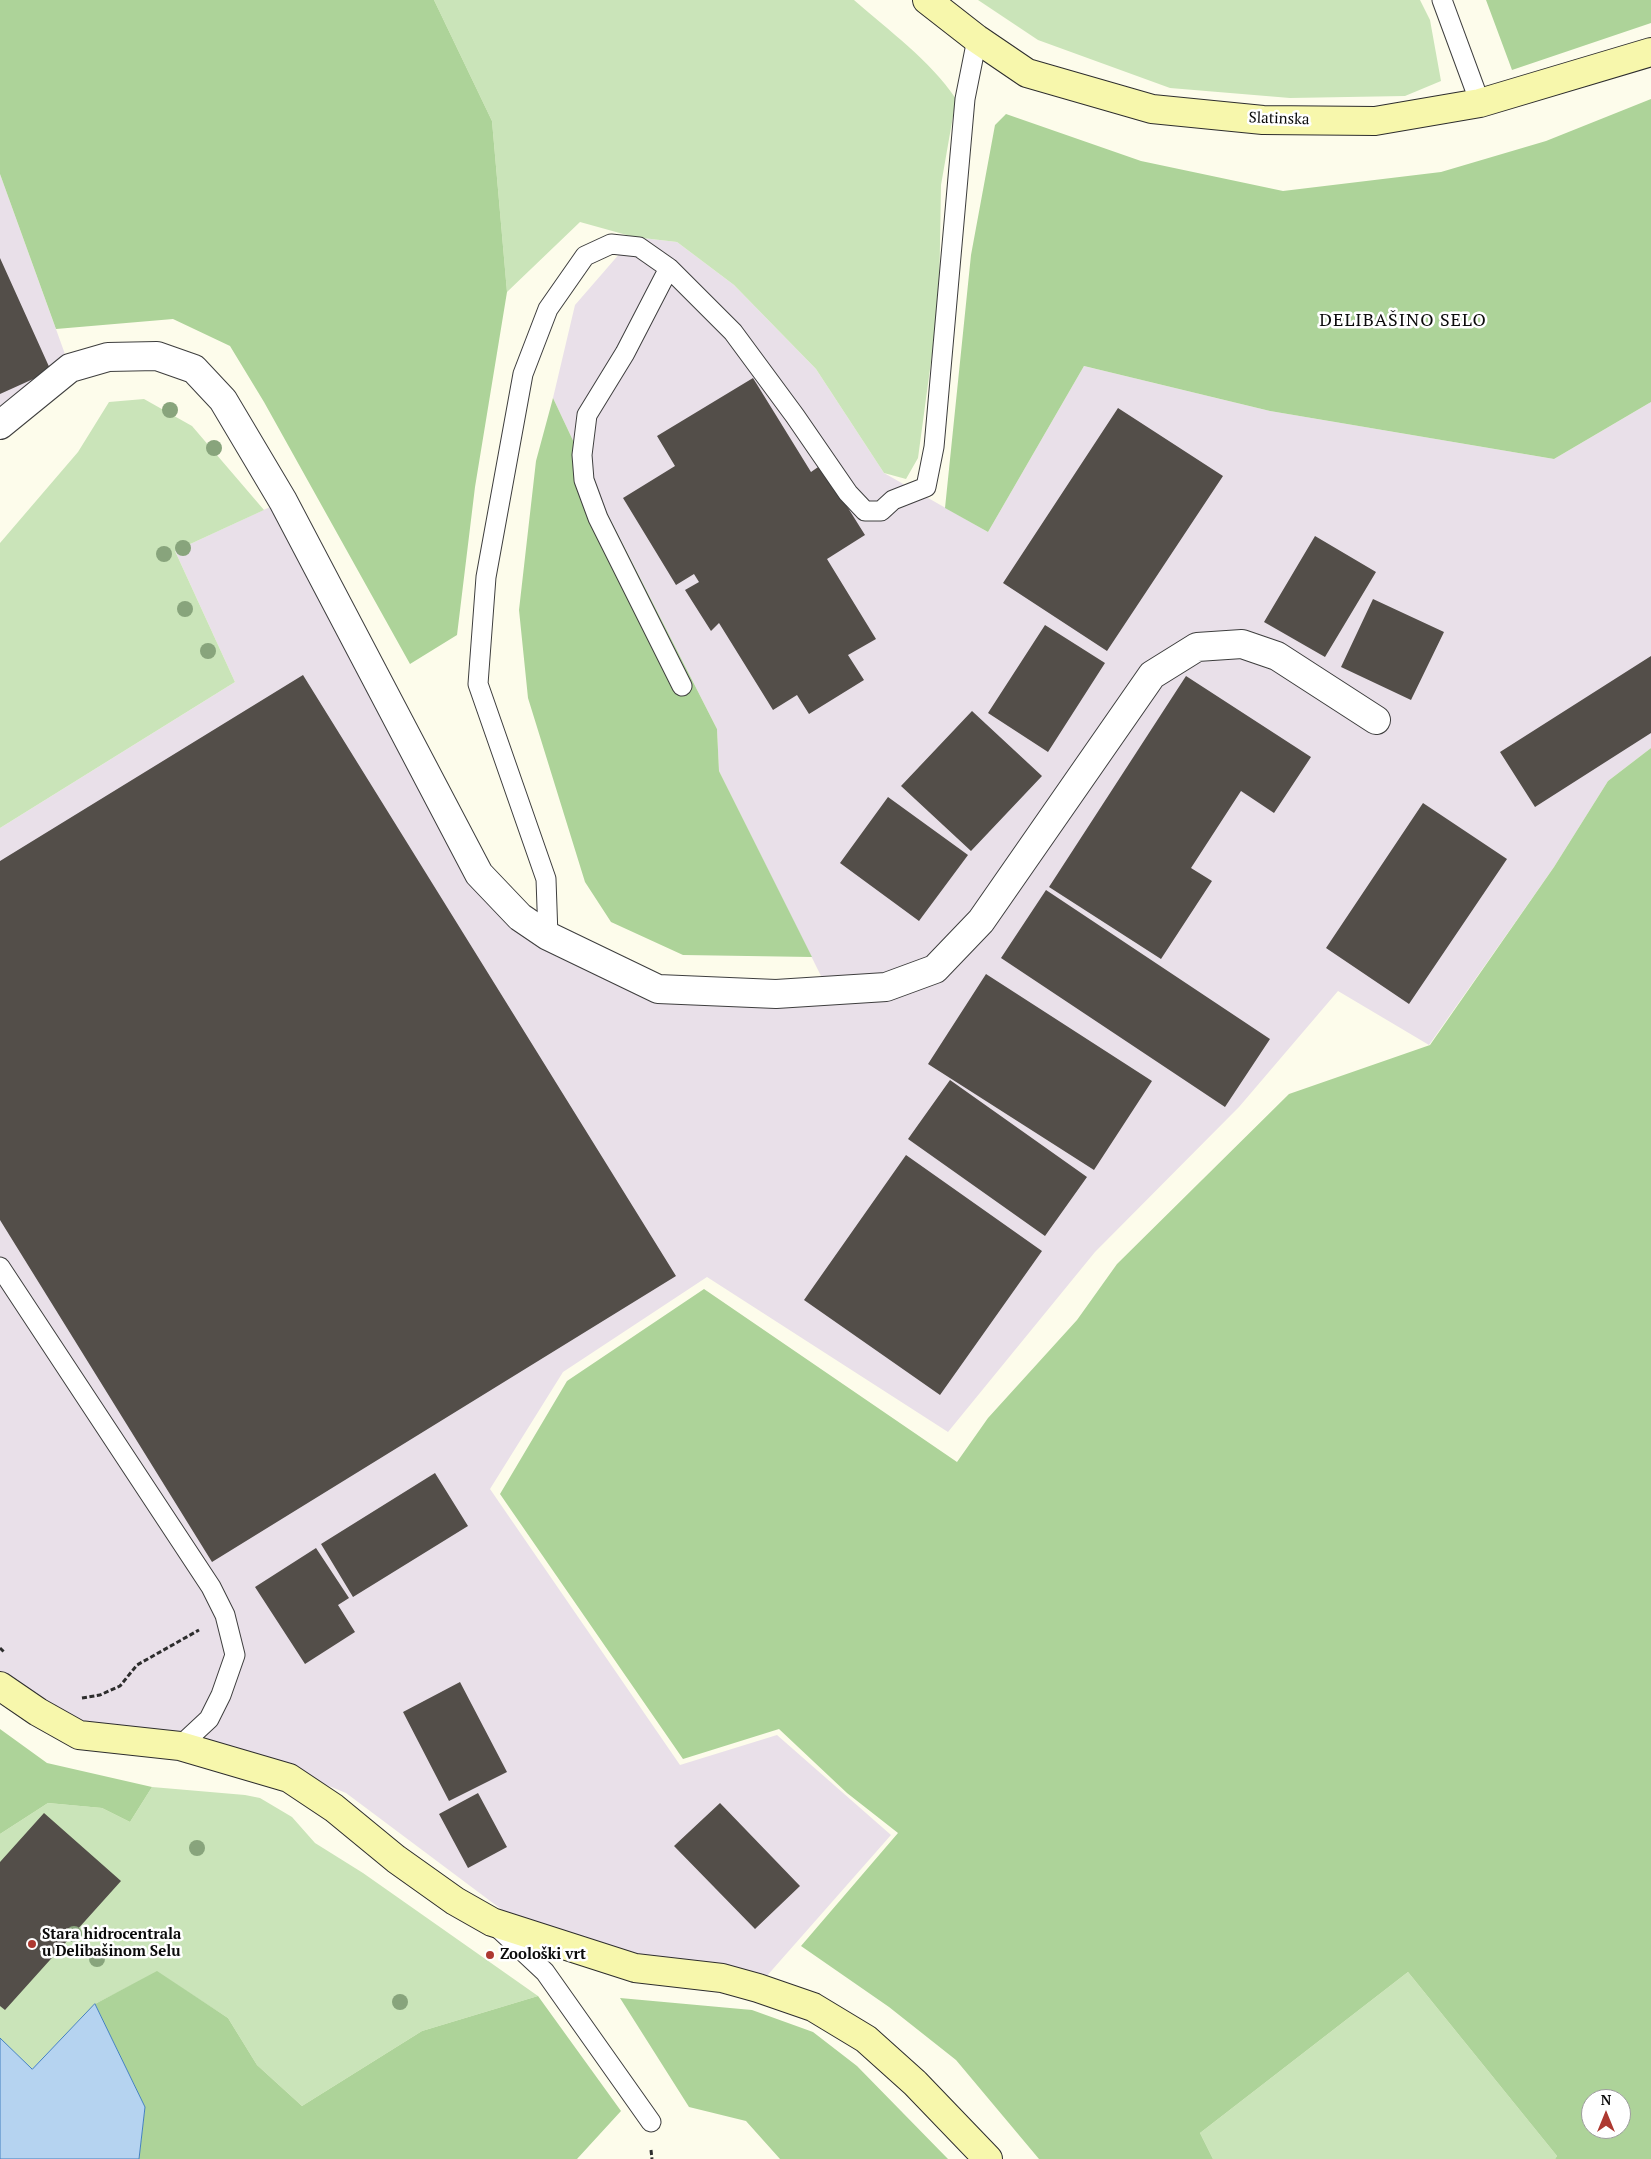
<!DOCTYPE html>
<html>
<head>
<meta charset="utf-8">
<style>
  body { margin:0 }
  #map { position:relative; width:1651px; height:2159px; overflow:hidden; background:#fdfceb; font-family:"PT Serif",serif }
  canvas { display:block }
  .north { position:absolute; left:1581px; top:2089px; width:50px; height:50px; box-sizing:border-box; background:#fff; border:1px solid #9d9d9d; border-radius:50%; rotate:0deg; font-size:14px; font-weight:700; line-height:20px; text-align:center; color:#0b0b0b }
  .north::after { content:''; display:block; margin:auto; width:18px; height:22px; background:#ad3931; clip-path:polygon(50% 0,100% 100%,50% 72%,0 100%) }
</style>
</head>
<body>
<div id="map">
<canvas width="1651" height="2159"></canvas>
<div class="north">N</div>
</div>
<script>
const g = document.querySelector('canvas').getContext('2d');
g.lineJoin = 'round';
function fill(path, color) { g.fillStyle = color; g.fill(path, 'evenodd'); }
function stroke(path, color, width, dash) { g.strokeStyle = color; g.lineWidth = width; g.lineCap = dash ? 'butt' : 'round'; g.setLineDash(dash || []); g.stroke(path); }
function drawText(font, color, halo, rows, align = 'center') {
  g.font = font + ' "PT Serif",serif'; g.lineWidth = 5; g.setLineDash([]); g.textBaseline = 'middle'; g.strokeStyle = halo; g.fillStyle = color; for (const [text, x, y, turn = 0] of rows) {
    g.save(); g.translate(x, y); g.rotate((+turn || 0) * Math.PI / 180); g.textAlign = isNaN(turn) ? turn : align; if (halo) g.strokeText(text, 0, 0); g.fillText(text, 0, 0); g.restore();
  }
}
const industrial = new Path2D(`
  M0,174L70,368L0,425Z
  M634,237L677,242L734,285L816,369L884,473L988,532L1084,366L1270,411L1554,459L1651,402V748L1608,781L1554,867L1429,1045L1338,991L1239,1107L1095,1252L948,1432L707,1277L563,1372L490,1489L680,1765L777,1735L891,1835L758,1986L557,1951L346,1793L307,1777L79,1735L0,1686V828L235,682L175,551L283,501L479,874L520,917L648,985L828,990L719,771L717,729L608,515L553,398L575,305Z`);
const green = new Path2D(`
  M434,0H854C889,31 930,60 956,99L941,185L939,302L918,458L906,479L884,473L816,369L734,285L677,242L634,237L580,222L507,292L492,121Z
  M978,0H1420L1430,20L1441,81L1405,96L1290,98L1170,88L1038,40Z
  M144,399L192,426L264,510L175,551L235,682L0,828V543L78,452L109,402Z
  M152,1787L245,1795L260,1798L292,1817L315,1843L363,1873L538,1996L422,2031L302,2106L257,2065L228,2018L157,1972L95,2004L32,2069L0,2038V1834L48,1803L102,1808L130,1822Z
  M1408,1972L1557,2156L1555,2159H1213L1200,2133Z`);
const forest = new Path2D(`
  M0,0H434L492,121L507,292L475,487L457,635L410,664L264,402L230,346L173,319L56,329L0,174Z
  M1486,0H1651V23L1512,70Z
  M1651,99V402L1554,459L1270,411L1084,366L988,532L945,508L971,255L995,125L1006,114L1141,161L1283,191L1441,172L1546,141Z
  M553,398L608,515L717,729L719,771L812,957L683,955L611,922L585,882L528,698L519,610L536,461Z
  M1651,748V2159H1555L1557,2156L1408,1972L1200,2133L1213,2159H1039L956,2060L889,2007L801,1946L898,1833L847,1793L779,1729L683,1759L500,1494L567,1381L704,1289L957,1462L988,1418L1077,1320L1117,1264L1289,1094L1430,1045L1554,867L1608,781ZM1591,2099H1621V2129H1591Z
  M0,1729L47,1763L152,1787L130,1822L102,1808L48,1803L0,1834Z
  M157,1971L228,2018L257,2065L302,2106L422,2031L538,1996L621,2111L577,2159H139L145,2107L95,2004Z
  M620,1998L752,2010L813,2032L857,2066L948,2159H780L746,2121L689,2107Z`);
const water = new Path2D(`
  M95,2004L145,2107L139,2159H0V2038L32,2069Z`);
const building = new Path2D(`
  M0,258L51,371L0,394Z
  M753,378L811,472L821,465L865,535L827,559L876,639L848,655L864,680L809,714L797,695L773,710L719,623L711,631L685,590L699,582L694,574L676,585L623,498L675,466L657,436Z
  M1118,408L1223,476L1107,651L1003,583Z
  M1315,536L1376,572L1325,657L1264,622Z
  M1373,599L1444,632L1411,700L1341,667Z
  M1045,625L1105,663L1048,752L988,713Z
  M1651,656V733L1535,807L1500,752Z
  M303,675L676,1276L212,1562L0,1220V861Z
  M1186,676L1311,757L1274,813L1241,791L1191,868L1212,881L1161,959L1049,887Z
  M972,711L1042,776L971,851L901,786Z
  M888,797L968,855L919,921L840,863Z
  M1423,803L1507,859L1409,1004L1326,948Z
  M1046,890L1270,1039L1225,1107L1001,958Z
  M986,974L1152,1081L1094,1170L928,1064Z
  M950,1080L1087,1177L1045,1236L908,1139Z
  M906,1155L1042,1251L940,1395L804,1300Z
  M435,1473L468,1526L353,1597L321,1544Z
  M316,1548L349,1598L338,1605L355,1632L305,1664L255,1587Z
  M460,1682L507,1772L449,1801L403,1712Z
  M478,1793L507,1847L468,1868L439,1814Z
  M720,1803L800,1886L755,1929L674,1846Z
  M44,1813L121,1881L5,2010L0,2006V1862Z`);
const path = new Path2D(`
  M0,1648L5,1653
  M82,1698L100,1695L120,1686L137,1665L199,1630
  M651,2150L652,2159`);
const lane = new Path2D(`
  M1442,0L1480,103
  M669,268L733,332L795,416L848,493L865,511H881L893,500L926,487L934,447L965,99L977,39
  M548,936L546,879L478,684L486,577L523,374L548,309L585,256L611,244L639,247L669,268L625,353L587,415L582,455L584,480L598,518L682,686
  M0,1267L211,1587L225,1615L235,1655L221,1695L209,1719L180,1746
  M497,1927L545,1972L651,2122`);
const street = new Path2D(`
  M0,425L70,368L108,357L157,356L194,369L223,400L283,501L479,874L520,917L548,936L658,989L776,994L886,987L935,969L981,921L1152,675L1197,647L1242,644L1277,656L1376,720`);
const secondary = new Path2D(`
  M927,0L977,39L1027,73L1152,109L1263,120L1375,121L1480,103L1651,52
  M0,1686L38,1712L79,1735L180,1746L289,1778L334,1808L396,1859L455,1901L492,1922L635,1968L722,1978L758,1988L813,2007L866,2039L915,2083L988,2159`);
const trees = [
  [170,410],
  [214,448],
  [183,548],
  [164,554],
  [185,609],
  [208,651],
  [197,1848],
  [74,1934],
  [97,1959],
  [400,2002]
];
const markers = [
  [32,1944,5,"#ad3931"],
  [490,1955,5,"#ad3931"]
];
const streetNames = [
  ["Slatinska",1279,119,2]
];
const poiNames = [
  ["Stara hidrocentrala",42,1935],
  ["u Delibašinom Selu",42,1952],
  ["Zoološki vrt",500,1955]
];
const quarterNames = [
  ["DELIBAŠINO SELO",1403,321]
];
fill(industrial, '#e9e0e9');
fill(green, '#cae4b9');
fill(forest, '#add399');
fill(water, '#b5d3f0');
stroke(water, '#4380bf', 1);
fill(building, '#534e49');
stroke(lane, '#3e3e3e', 21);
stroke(street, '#3e3e3e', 30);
stroke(secondary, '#2d2d2d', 30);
stroke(path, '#2d2d2d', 3, [5, 2.5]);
stroke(lane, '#fff', 19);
stroke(street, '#fff', 28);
stroke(secondary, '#f7f7ac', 28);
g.fillStyle = '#88a47c';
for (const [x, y] of trees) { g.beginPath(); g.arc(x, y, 8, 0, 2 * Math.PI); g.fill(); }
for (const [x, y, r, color] of markers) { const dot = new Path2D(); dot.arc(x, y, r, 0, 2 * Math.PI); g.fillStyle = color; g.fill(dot); stroke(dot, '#fff', 2); }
drawText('15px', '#0b0b0b', '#fff', streetNames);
drawText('bold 15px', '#0b0b0b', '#fff', poiNames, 'left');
g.letterSpacing = '1px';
drawText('18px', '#0b0b0b', '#fff', quarterNames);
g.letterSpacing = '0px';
</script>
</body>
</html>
